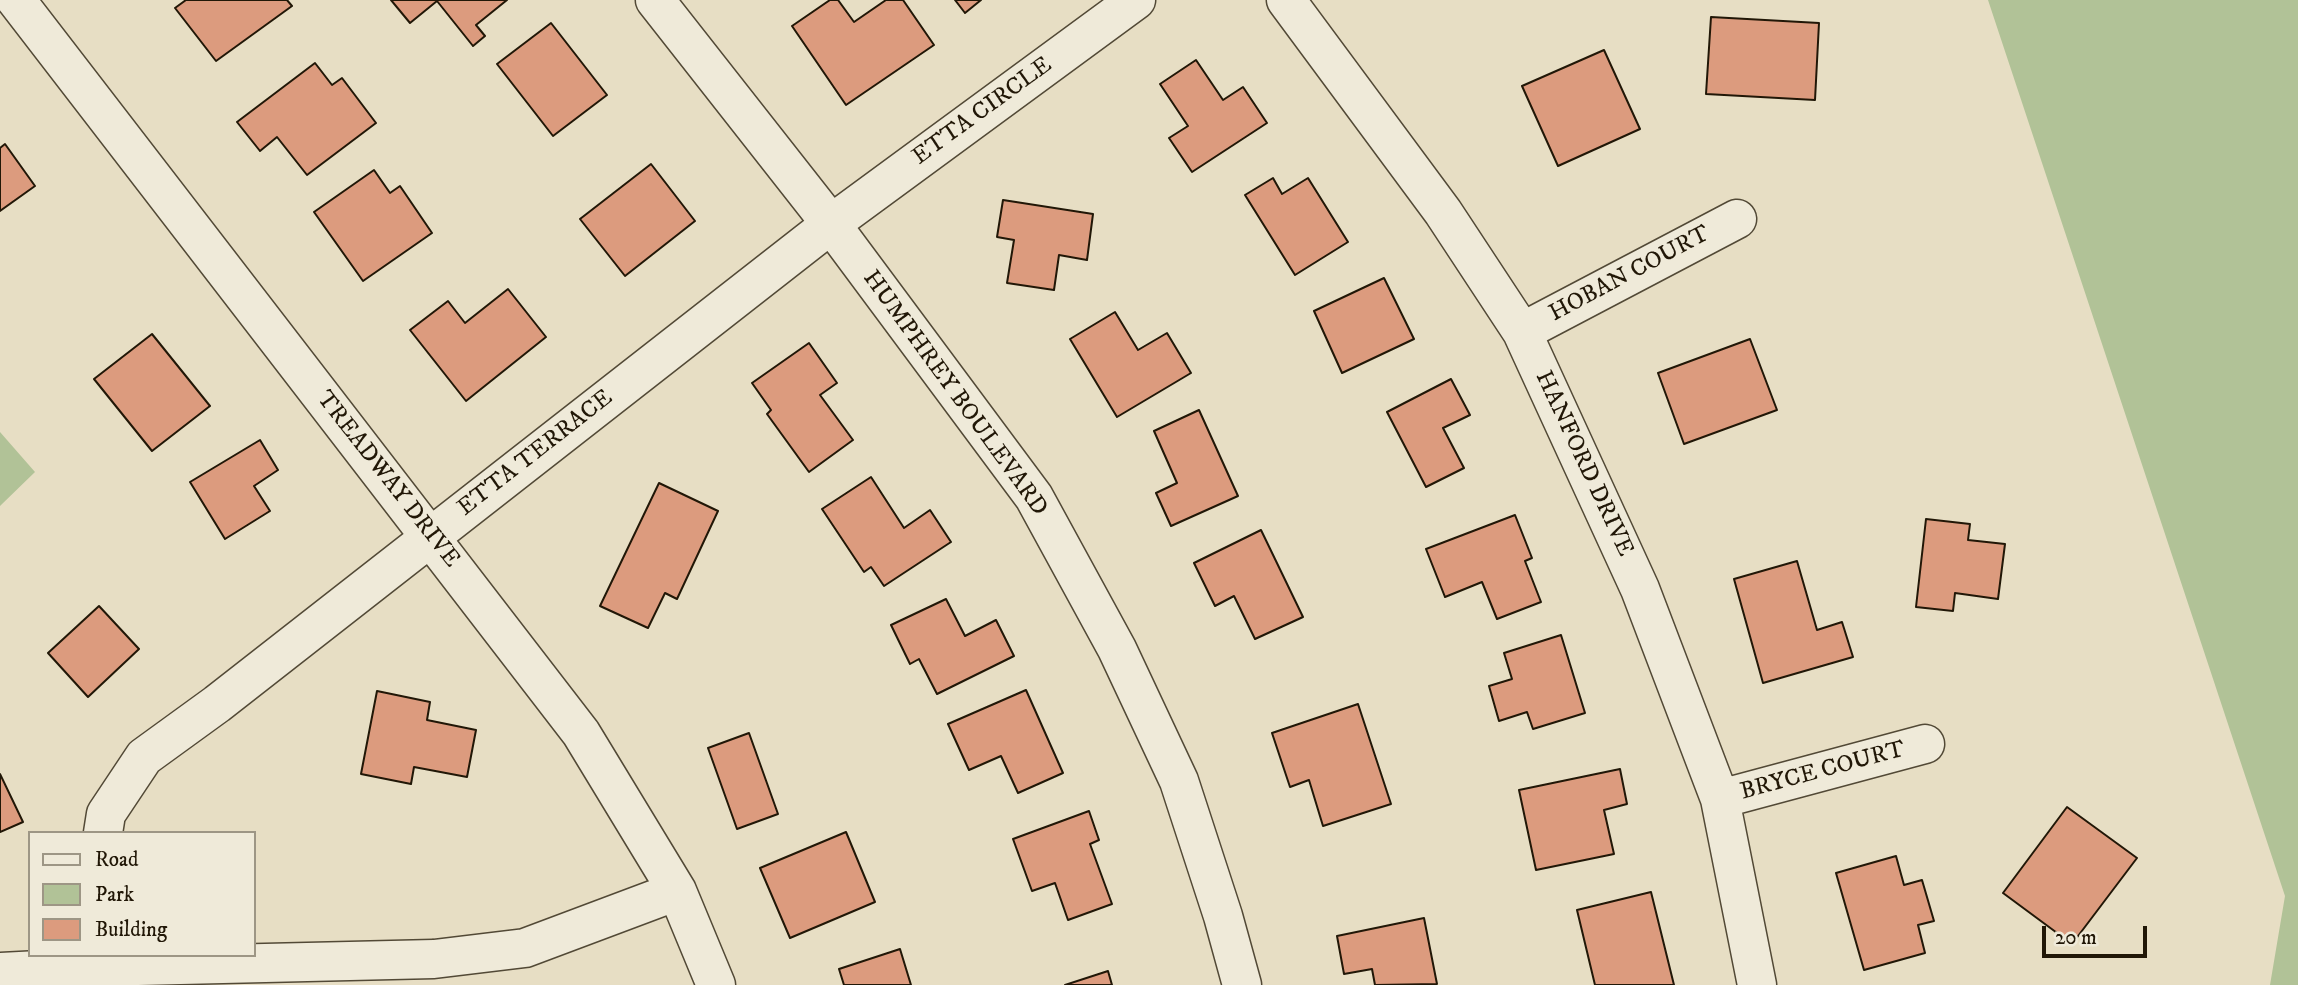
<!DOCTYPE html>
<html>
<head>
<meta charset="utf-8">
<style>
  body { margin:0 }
  #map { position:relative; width:2298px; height:985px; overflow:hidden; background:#e7dec4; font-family:"IM FELL DW Pica",serif }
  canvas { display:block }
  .legend { position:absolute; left:28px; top:831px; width:228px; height:126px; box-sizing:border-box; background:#efead9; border:2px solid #9d9685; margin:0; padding:9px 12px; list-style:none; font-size:21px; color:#211707 }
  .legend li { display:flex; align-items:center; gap:14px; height:35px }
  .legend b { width:35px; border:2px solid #9d9685 }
  .scale { position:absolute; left:2042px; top:926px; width:105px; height:32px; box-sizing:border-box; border:4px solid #211707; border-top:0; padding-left:9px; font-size:21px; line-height:24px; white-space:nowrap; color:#211707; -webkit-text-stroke:5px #efead9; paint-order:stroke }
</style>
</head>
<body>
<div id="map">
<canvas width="2298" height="985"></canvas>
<ul class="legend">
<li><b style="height:9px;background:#efead9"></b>Road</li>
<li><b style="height:19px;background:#b1c297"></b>Park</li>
<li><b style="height:19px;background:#dc9b7e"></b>Building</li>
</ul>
<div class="scale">20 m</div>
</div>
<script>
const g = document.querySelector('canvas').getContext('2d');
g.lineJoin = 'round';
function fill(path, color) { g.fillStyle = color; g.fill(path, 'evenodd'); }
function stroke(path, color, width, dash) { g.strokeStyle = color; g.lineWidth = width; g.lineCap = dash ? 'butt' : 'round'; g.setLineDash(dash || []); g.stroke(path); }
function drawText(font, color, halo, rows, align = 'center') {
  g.font = font + ' "IM FELL DW Pica",serif'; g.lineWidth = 5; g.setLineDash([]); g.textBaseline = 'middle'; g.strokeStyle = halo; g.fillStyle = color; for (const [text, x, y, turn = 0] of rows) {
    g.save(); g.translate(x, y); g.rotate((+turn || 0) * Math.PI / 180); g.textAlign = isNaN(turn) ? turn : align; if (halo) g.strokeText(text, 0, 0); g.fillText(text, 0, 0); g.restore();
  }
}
const green = new Path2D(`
  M1988,0H2298V985H2270L2285,896Z
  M0,432L35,472L0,506Z`);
const building = new Path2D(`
  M186,0H287L292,6L216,61L175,8Z
  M391,0H507L476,25L485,36L473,46L437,1L410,23Z
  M830,0H838L854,22L886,0H903L934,45L846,105L792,26Z
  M955,0H981L965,13Z
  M1711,17L1819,23L1815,100L1706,94Z
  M551,23L607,95L553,136L497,64Z
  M1604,50L1640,129L1558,166L1522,86Z
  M1196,60L1223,100L1243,87L1267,123L1192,172L1169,138L1188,126L1160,84Z
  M315,63L332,85L342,78L376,123L307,175L277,137L260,151L237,122Z
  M5,144L35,186L0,211V148Z
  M651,164L695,221L625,276L580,219Z
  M374,170L390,193L400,186L432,233L363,281L314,212Z
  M1273,178L1282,194L1308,178L1348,242L1295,275L1245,195Z
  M1003,200L1093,214L1087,260L1059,255L1054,290L1007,283L1014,240L997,237Z
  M1384,278L1414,339L1342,373L1314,311Z
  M508,289L546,337L466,401L410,330L448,301L465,323Z
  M1115,312L1138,350L1167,333L1191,373L1117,417L1070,339Z
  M152,334L210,406L152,451L94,379Z
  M1750,339L1777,410L1684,444L1658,373Z
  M809,343L837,383L820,395L853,440L809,472L767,414L771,410L752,383Z
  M1451,379L1470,415L1443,428L1464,468L1426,487L1387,412Z
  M1199,410L1238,496L1171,526L1156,493L1177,483L1154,431Z
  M260,440L278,470L254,486L270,511L225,539L190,482Z
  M871,477L904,528L930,510L951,542L884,586L871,567L864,572L822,509Z
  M659,483L718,511L677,599L665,593L648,628L600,606Z
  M1515,515L1532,558L1525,561L1541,602L1497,619L1482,582L1445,597L1426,549Z
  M1926,519L1970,524L1968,540L2005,544L1998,599L1955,593L1953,611L1916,607Z
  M1261,530L1303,617L1255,639L1234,596L1215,606L1194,563Z
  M1797,561L1817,630L1842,622L1853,657L1763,683L1734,579Z
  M946,599L965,636L996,620L1014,656L937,694L919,659L910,664L891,625Z
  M99,606L139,649L88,697L48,653Z
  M1561,635L1585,713L1533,729L1527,712L1499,721L1489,686L1512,679L1504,653Z
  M1026,690L1063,773L1018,793L1001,756L969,770L948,724Z
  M377,691L430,702L427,720L476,730L467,777L414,767L411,784L361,774Z
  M1358,704L1391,804L1323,826L1309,780L1290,787L1272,733Z
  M749,733L778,814L737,829L708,748Z
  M1620,769L1627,804L1604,810L1614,854L1536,870L1519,790Z
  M0,774L23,822L0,832Z
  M2067,807L2137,858L2072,944L2003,893Z
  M1089,811L1099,840L1090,844L1112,904L1068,920L1055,883L1032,891L1013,839Z
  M846,832L875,902L790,938L760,868Z
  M1896,856L1904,885L1922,880L1934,921L1918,925L1925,953L1864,970L1836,873Z
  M1651,892L1674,985H1595L1577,910Z
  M1424,918L1437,984L1375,985L1372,969L1344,974L1337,936Z
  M900,949L911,985H844L839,969Z
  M1108,971L1112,985H1065Z`);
const minor = new Path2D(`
  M16,0L581,733L677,891L716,985
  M655,0L831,224L1034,497L1117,649L1179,781L1223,916L1242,985
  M1286,0L1443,212L1522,332L1640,589L1720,799L1757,985
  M1522,332L1737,219
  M1720,799L1925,744
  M103,833L106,814L144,757L217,704L831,224L1136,0
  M0,972L96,967L434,959L525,948L677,891`);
const streetNames = [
  ["ETTA CIRCLE",983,112,-36],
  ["HOBAN COURT",1630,275,-28],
  ["HUMPHREY BOULEVARD",954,394,54],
  ["ETTA TERRACE",536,454,-38],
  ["HANFORD DRIVE",1583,464,65],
  ["TREADWAY DRIVE",387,480,52],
  ["BRYCE COURT",1823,772,-15]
];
fill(green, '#b1c297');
fill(building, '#dc9b7e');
stroke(building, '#211707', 2);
stroke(minor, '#524936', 41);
stroke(minor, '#efead9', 38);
drawText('24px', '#211707', '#efead9', streetNames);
</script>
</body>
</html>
